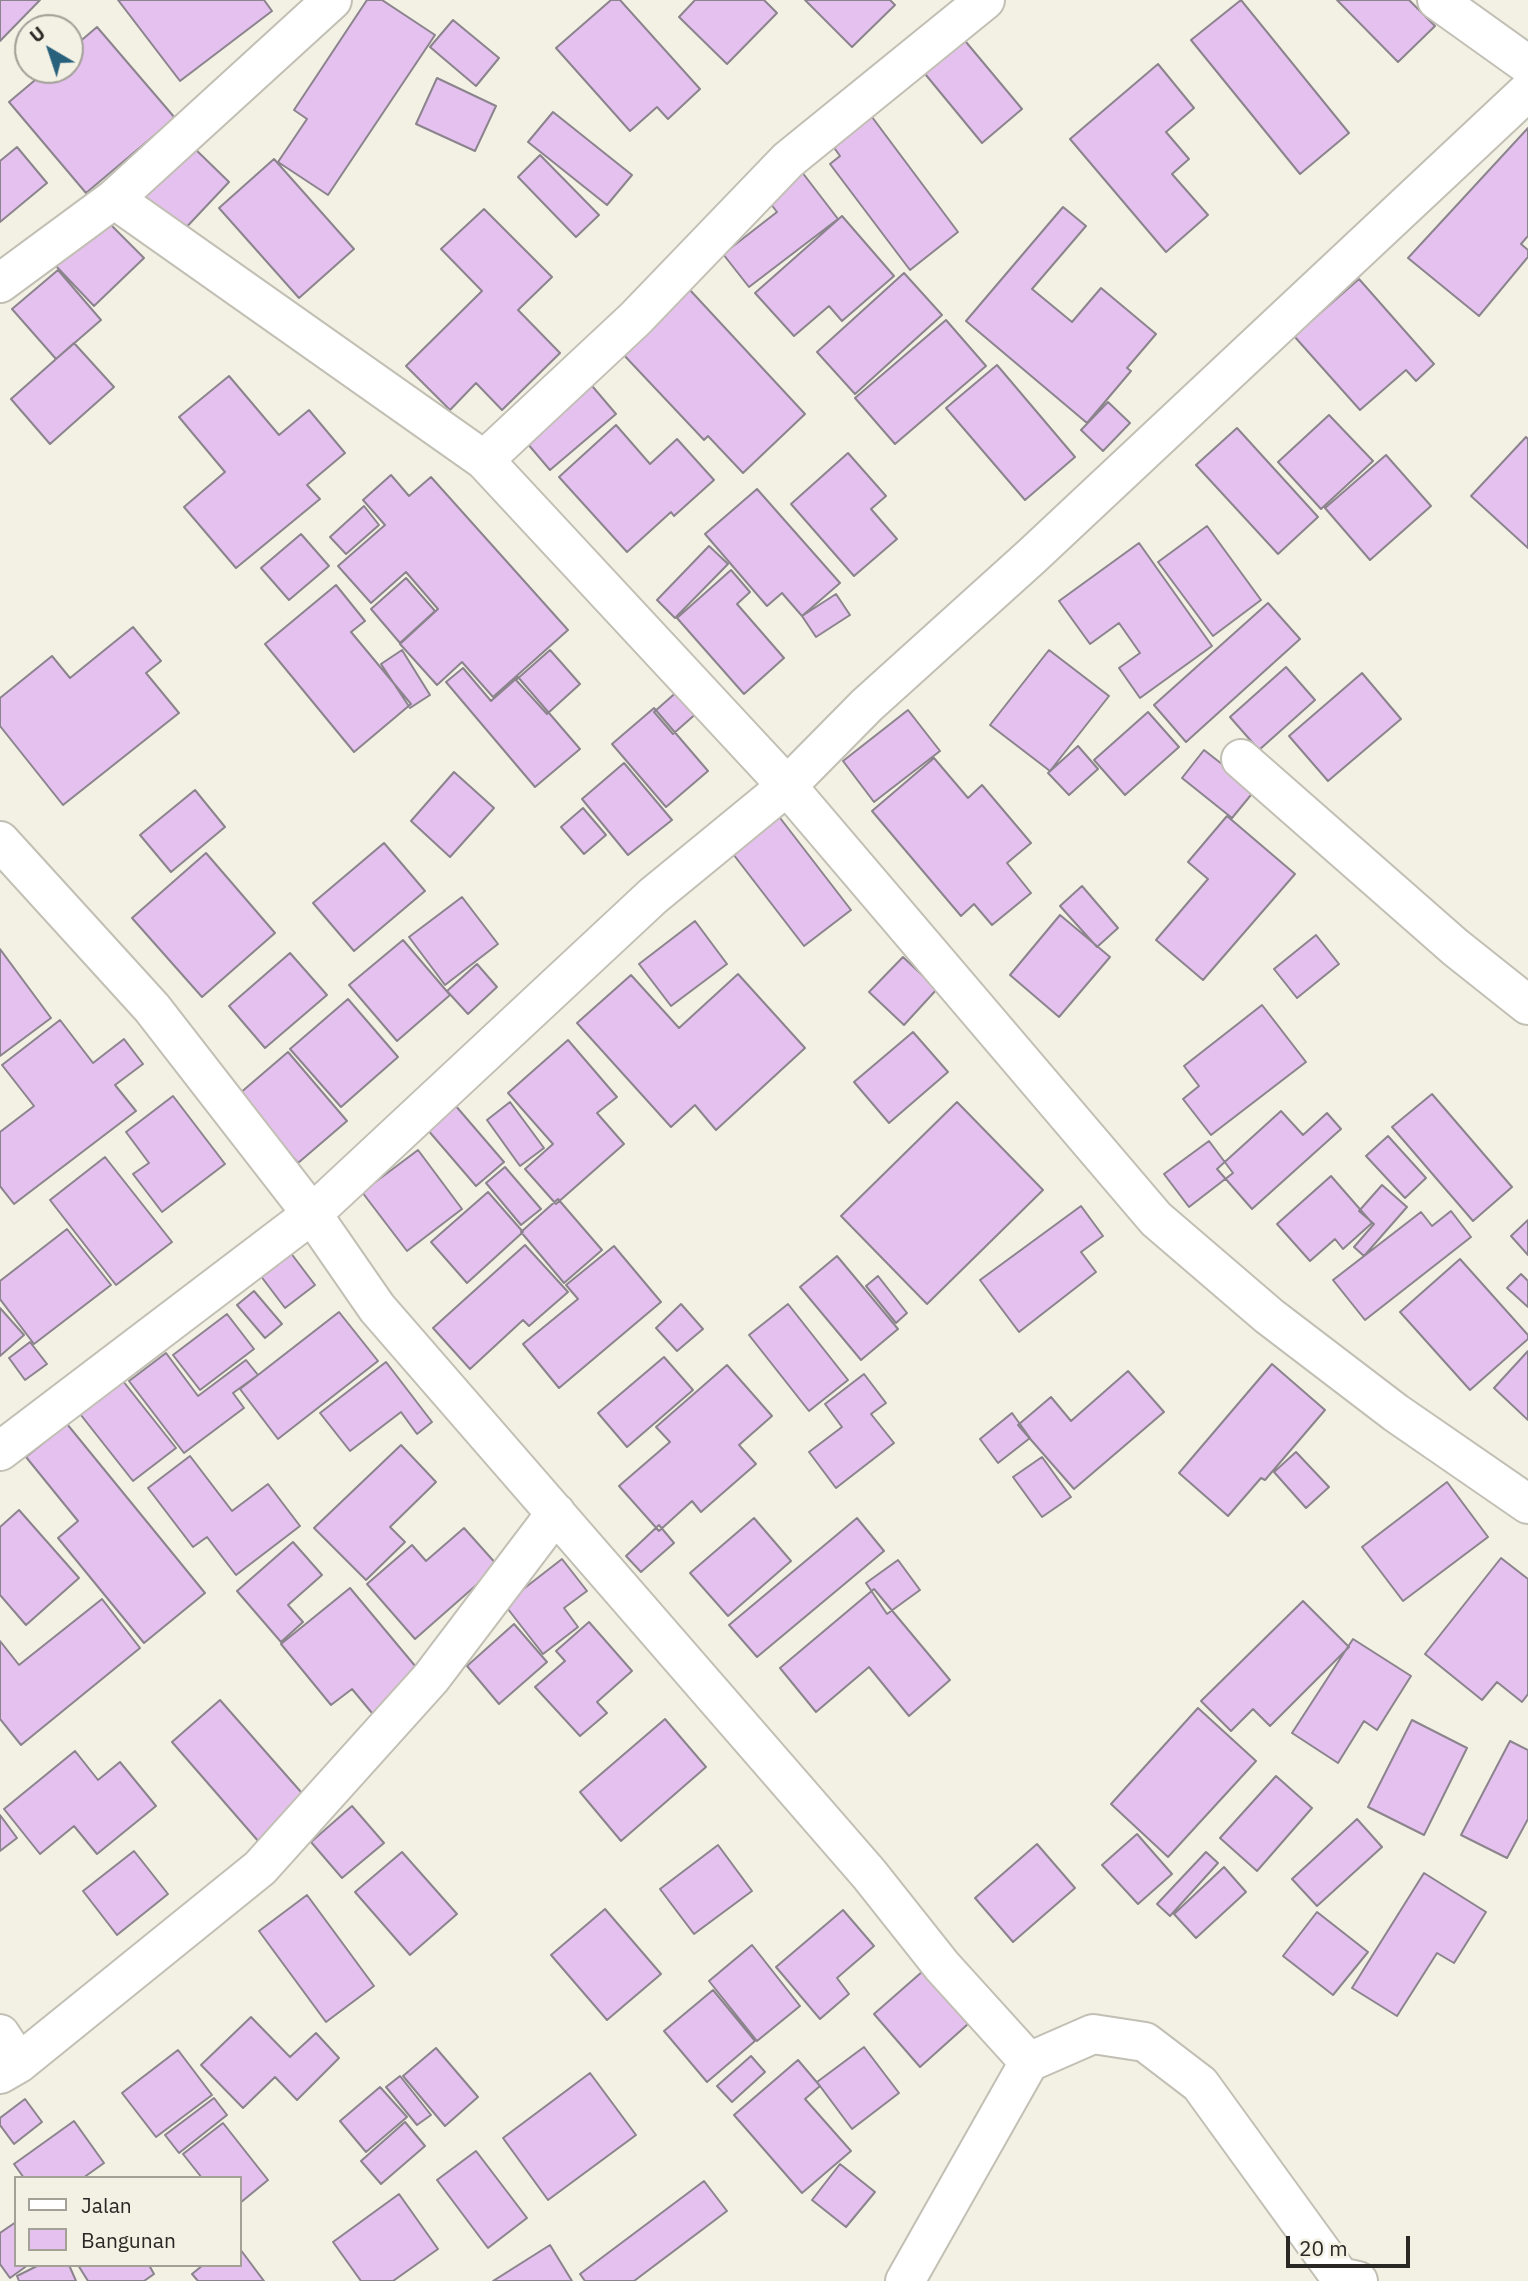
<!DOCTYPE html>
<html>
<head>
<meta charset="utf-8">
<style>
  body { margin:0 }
  #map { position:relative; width:1528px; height:2281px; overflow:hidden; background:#f3f0e4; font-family:"IBM Plex Sans",sans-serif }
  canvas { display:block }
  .legend { position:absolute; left:14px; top:2176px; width:228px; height:91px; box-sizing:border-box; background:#f3f0e4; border:2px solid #a2a097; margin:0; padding:9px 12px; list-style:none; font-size:21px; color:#292824 }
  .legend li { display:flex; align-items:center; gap:14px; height:35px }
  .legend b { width:35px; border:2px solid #a2a097 }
  .north { position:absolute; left:14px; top:14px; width:70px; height:70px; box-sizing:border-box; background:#f3f0e4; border:2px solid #a2a097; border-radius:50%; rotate:321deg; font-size:19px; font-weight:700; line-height:28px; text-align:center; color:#292824 }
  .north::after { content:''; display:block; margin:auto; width:24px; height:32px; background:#28617b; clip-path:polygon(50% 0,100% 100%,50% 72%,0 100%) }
  .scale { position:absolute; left:1286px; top:2236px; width:124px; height:32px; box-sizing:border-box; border:4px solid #292824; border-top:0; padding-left:9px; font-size:21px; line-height:24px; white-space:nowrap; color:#292824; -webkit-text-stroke:5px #f3f0e4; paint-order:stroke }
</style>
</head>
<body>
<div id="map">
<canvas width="1528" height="2281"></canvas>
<ul class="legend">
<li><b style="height:9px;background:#fff"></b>Jalan</li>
<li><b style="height:19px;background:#e5c1f0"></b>Bangunan</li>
</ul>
<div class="north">U</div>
<div class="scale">20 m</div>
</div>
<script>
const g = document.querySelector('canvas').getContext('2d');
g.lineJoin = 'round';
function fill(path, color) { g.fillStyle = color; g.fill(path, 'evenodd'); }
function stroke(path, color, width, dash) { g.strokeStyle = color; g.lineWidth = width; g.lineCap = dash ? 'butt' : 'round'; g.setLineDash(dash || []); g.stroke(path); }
const building = new Path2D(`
  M0,0H40L0,41Z
  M118,0H264L272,11L180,81Z
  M367,0H382L435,35L328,195L278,162L307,119L294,110Z
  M611,0H620L700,89L668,119L657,107L630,131L556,48Z
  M695,0H764L777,13L727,64L679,17Z
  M805,0H890L895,5L852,47Z
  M1241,0L1349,133L1300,174L1191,40Z
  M1337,0H1409L1435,26L1398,62Z
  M453,20L499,58L476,86L430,47Z
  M97,27L175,118L86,193L9,102L47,70H70V50Z
  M961,36L1022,109L982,143L921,69Z
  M1158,64L1194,108L1166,132L1189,159L1172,174L1208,215L1166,252L1070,139Z
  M437,78L496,106L475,151L416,124Z
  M553,112L632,175L607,205L528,142Z
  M869,113L958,232L910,270L830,164L840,156L830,142Z
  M1528,128V236L1521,244L1528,250V257L1479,316L1408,258Z
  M191,145L229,182L180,234L141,197Z
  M17,147L47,183L0,222V161Z
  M540,155L599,215L576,237L518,177Z
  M274,159L354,249L299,298L219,208Z
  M795,163L838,219L749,287L723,254L777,212L760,190Z
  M1063,207L1086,226L1032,289L1072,322L1101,288L1156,334L1127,368L1131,371L1087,423L966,321Z
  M484,209L552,277L518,310L560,353L502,410L476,383L450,410L406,366L482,291L441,249Z
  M842,216L894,276L842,321L829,306L794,336L755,293Z
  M104,218L144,258L94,306L55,265Z
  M58,270L101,320L56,359L12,309Z
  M904,273L942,315L855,394L817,352Z
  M1359,279L1434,364L1416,381L1406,370L1360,410L1294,336Z
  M689,289L805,414L743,473L708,436L704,440L621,352Z
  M946,320L986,366L895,444L855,398Z
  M74,343L114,387L50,444L11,399Z
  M997,365L1075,457L1025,500L946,408Z
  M229,376L279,435L309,410L345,453L307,485L320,499L236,568L184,507L225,472L179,417Z
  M587,380L616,414L550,470L521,436Z
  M1108,402L1130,423L1103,451L1081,430Z
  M1329,415L1373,461L1321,509L1278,462Z
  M616,425L650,464L677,439L714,480L674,516L671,512L627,552L559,477Z
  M1237,428L1318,517L1278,554L1196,465Z
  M1526,437L1528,439V548L1471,496Z
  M848,453L886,496L871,509L897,539L854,576L791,504Z
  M1386,455L1431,506L1370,560L1325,508Z
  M391,475L409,496L431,477L568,630L493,697L462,662L437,685L400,644L438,609L406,572L371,603L338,566L385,525L363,500Z
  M757,489L840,583L802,616L782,593L767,606L705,534Z
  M364,506L379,525L346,554L330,537Z
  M1207,526L1261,600L1213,636L1158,562Z
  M301,534L329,566L289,600L261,568Z
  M1139,543L1212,646L1140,698L1119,668L1140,653L1119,623L1090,644L1059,601Z
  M709,546L728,564L675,618L657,600Z
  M731,570L750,592L737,604L784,658L744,694L677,618Z
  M406,578L435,611L400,643L371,609Z
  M336,585L365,621L351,632L411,704L354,752L265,644Z
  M836,594L850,615L816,637L802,616Z
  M1268,603L1300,639L1186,742L1154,705Z
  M133,627L161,661L146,673L179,713L63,805L0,726V698L52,656L70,678Z
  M402,650L430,695L410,708L381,664Z
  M550,650L580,684L547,714L516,680Z
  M1049,650L1109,696L1050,771L990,725Z
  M1286,667L1315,700L1259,750L1230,717Z
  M463,668L491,701L518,677L580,749L535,787L446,682Z
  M1362,673L1401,719L1328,781L1289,736Z
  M680,689L699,711L673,734L654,712Z
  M654,708L708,771L666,807L612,744Z
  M908,710L940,751L874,802L843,761Z
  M1148,712L1179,747L1125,795L1094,760Z
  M1078,746L1098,769L1069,795L1048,773Z
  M1204,750L1255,790L1232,818L1182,778Z
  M934,758L968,798L982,785L1031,843L1007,863L1031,893L992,925L974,904L961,916L872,811Z
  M624,763L672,820L628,855L582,799Z
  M454,772L494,808L450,857L411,821Z
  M195,790L225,827L171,872L140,835Z
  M583,808L606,835L584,854L561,827Z
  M777,814L851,910L804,946L730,850Z
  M1227,816L1295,874L1203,980L1156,940L1208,879L1188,862Z
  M384,843L425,891L354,951L313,903Z
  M206,853L275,933L202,997L132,918Z
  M1082,886L1118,928L1097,947L1060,906Z
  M462,897L498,944L445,985L409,937Z
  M1060,915L1110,957L1059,1017L1010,975Z
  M695,921L727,964L671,1006L639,964Z
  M1316,935L1339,964L1297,998L1274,969Z
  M403,940L450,995L397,1041L349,985Z
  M0,949L51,1018L0,1056Z
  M290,953L327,995L265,1048L229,1006Z
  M903,957L937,989L904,1025L869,992Z
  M477,964L497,987L468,1014L447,991Z
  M738,974L805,1048L716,1130L695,1105L671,1127L577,1023L631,975L679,1028Z
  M348,999L398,1057L341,1107L290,1049Z
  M1262,1005L1306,1062L1211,1135L1183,1099L1199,1086L1184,1066Z
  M60,1020L93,1063L124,1039L143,1064L115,1085L136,1111L14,1204L0,1186V1132L34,1106L2,1065Z
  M913,1032L948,1072L889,1123L854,1082Z
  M568,1040L617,1097L597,1113L624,1144L556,1204L525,1169L553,1144L508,1093Z
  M288,1052L347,1121L298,1163L239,1094Z
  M1432,1094L1512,1187L1473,1221L1392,1127Z
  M173,1096L225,1164L162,1212L133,1174L149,1163L126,1132Z
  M510,1102L544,1148L520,1166L487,1120Z
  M957,1102L1043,1190L927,1304L841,1216Z
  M455,1105L504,1162L476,1186L427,1129Z
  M1281,1111L1303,1135L1327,1113L1341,1129L1252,1209L1217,1169Z
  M1388,1136L1426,1178L1405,1198L1366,1156Z
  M1209,1141L1233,1173L1189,1207L1164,1174Z
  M418,1150L462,1209L407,1251L362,1192Z
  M105,1157L172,1242L116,1285L50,1200Z
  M505,1167L541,1209L521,1225L486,1183Z
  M1331,1176L1372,1223L1343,1249L1335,1239L1310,1261L1277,1224Z
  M1382,1185L1407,1207L1364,1256L1354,1247L1374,1224L1359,1211Z
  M488,1192L523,1232L467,1283L431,1242Z
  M558,1199L602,1250L564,1283L521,1232Z
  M1081,1206L1103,1236L1081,1252L1096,1272L1019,1332L980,1280Z
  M1451,1211L1471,1237L1365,1320L1333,1280L1421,1212L1432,1226Z
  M1528,1220V1255L1511,1236Z
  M67,1229L111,1285L34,1344L0,1299V1281Z
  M525,1245L568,1292L529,1326L523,1320L470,1369L433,1328Z
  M614,1246L661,1302L559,1388L523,1344L578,1299L566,1285Z
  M287,1248L315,1285L285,1308L257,1271Z
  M837,1256L898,1329L861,1360L800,1287Z
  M1460,1259L1528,1335V1339L1470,1390L1400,1312Z
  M1521,1274L1528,1281V1307L1507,1288Z
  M878,1276L907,1313L896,1323L866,1286Z
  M254,1291L282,1324L265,1338L237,1305Z
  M681,1304L703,1329L677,1351L656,1328Z
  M788,1304L848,1380L809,1411L749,1335Z
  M0,1308L24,1335L0,1356Z
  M339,1312L378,1361L278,1439L240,1389Z
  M227,1314L254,1349L200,1390L173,1355Z
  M30,1342L47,1364L25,1380L9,1358Z
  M1528,1351V1420L1494,1388Z
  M166,1353L198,1396L246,1360L258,1375L233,1393L244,1408L184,1453L129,1381Z
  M664,1357L693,1390L627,1447L598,1413Z
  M386,1362L432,1422L417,1434L401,1412L350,1451L320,1413Z
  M1272,1364L1325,1410L1265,1480L1261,1478L1228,1516L1179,1473Z
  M727,1365L772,1416L739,1445L756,1464L701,1512L692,1501L659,1531L619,1486L670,1442L656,1427Z
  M115,1371L176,1448L133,1481L73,1405Z
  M1128,1371L1164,1412L1074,1489L1018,1425L1051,1397L1071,1421Z
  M864,1374L886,1403L871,1414L894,1443L836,1488L809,1452L842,1427L825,1404Z
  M1012,1413L1030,1438L998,1463L980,1439Z
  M67,1424L205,1593L144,1643L58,1538L78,1521L26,1457Z
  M401,1445L436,1482L390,1527L405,1542L366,1580L314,1528Z
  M1296,1452L1329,1487L1306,1508L1274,1472Z
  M190,1456L232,1511L268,1484L300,1526L236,1575L207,1537L193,1547L148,1488Z
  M1042,1457L1071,1497L1042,1517L1013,1477Z
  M1447,1482L1488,1537L1403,1601L1362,1547Z
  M19,1510L79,1578L26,1625L0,1595V1527Z
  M754,1518L791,1561L728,1616L690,1573Z
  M857,1518L884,1551L757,1657L729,1625Z
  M659,1525L674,1543L641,1572L626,1556Z
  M464,1528L498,1566L415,1639L367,1584L412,1545L426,1561Z
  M293,1542L322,1575L288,1605L303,1622L281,1642L237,1591Z
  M1501,1558L1528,1579V1694L1522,1702L1497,1682L1482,1700L1425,1654Z
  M562,1559L587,1591L564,1608L578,1627L543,1654L504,1604Z
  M898,1560L920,1590L887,1614L866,1583Z
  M350,1588L426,1679L377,1719L352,1689L331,1705L281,1644Z
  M874,1589L950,1680L909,1716L869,1667L816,1712L780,1668Z
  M102,1599L140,1648L21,1745L0,1719V1641L19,1665Z
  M1303,1601L1349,1647L1270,1726L1253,1709L1231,1731L1201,1701Z
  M589,1622L632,1671L597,1702L607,1713L580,1736L535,1687L565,1661L556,1651Z
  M514,1624L547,1662L499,1704L467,1666Z
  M1353,1639L1411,1676L1377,1730L1364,1721L1338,1763L1292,1733Z
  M220,1700L308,1800L259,1842L172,1742Z
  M1198,1708L1256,1761L1168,1857L1111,1804Z
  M665,1719L706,1767L621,1841L580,1792Z
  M1412,1720L1467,1748L1424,1835L1368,1807Z
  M1510,1741L1528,1750V1819L1507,1858L1461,1835Z
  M75,1751L98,1780L120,1762L156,1806L97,1854L74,1826L40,1854L4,1809Z
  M1276,1776L1312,1808L1257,1871L1220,1838Z
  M352,1806L384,1843L342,1878L311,1842Z
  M0,1815L17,1838L0,1851Z
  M1357,1819L1382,1847L1317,1906L1292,1879Z
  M1137,1834L1172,1874L1138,1904L1102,1865Z
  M1037,1844L1075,1888L1013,1942L975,1898Z
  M718,1845L752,1891L694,1934L660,1889Z
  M134,1851L168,1894L117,1935L83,1891Z
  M402,1852L457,1914L410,1955L355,1892Z
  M1206,1852L1218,1863L1170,1916L1157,1904Z
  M1224,1867L1246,1892L1196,1938L1174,1914Z
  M1424,1873L1486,1912L1454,1963L1437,1953L1397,2016L1352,1988Z
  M307,1895L374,1986L326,2022L259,1931Z
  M605,1909L661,1974L607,2020L551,1955Z
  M843,1910L874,1946L837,1978L849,1994L820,2019L776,1967Z
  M1317,1912L1368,1952L1333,1995L1283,1956Z
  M752,1945L800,2006L757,2041L709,1981Z
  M923,1971L968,2024L920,2067L874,2014Z
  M713,1990L755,2041L707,2082L664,2031Z
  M251,2017L290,2057L316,2033L339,2058L297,2100L275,2077L243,2108L201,2065Z
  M864,2047L899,2093L852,2129L817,2082Z
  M436,2048L478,2097L445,2126L403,2076Z
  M178,2050L212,2095L156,2137L122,2093Z
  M751,2056L765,2072L732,2102L717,2086Z
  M798,2060L820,2086L805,2099L851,2151L802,2193L734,2115Z
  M590,2073L636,2135L548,2200L503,2138Z
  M400,2076L431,2115L417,2125L386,2087Z
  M380,2087L407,2117L366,2152L340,2121Z
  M214,2098L227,2115L179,2153L165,2135Z
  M25,2099L42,2122L14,2144L0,2125V2118Z
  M74,2121L104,2163L83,2178H24L14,2164Z
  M405,2122L425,2146L381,2184L361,2161Z
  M223,2123L268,2180L240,2203V2178H202L183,2154Z
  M476,2151L527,2218L488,2248L437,2180Z
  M840,2164L875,2192L846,2227L812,2200Z
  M704,2181L727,2211L634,2281H585L580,2274Z
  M399,2194L438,2249L393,2281H361L333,2242Z
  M16,2222V2265H28L10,2278L0,2264V2233Z
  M550,2245L572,2281H493Z
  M240,2249L264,2281H198L192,2274L203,2265H240Z
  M39,2265H69L76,2281H19L17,2276Z
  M78,2265H149L154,2274L144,2281H88Z`);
const minor = new Path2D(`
  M1437,0L1528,65
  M114,199L484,460L787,786L1156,1219L1269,1316L1396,1413L1528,1504
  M0,283L114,199L332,0
  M484,460L635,319L788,160L985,0
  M1241,759L1455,947L1528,1005
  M0,841L152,1008L312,1214L377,1308L869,1874L942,1966L1029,2062
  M0,1451L312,1214L653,896L787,786L867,705L1032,556L1528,91
  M0,2034L19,2063
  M0,2074L19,2063L260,1868L431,1678L556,1513
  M905,2281L1029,2062L1093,2034L1145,2042L1200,2084L1340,2277L1358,2281`);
fill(building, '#e5c1f0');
stroke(building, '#8b848d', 2);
stroke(minor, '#c2bfb4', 42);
stroke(minor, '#fff', 38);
</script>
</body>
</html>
